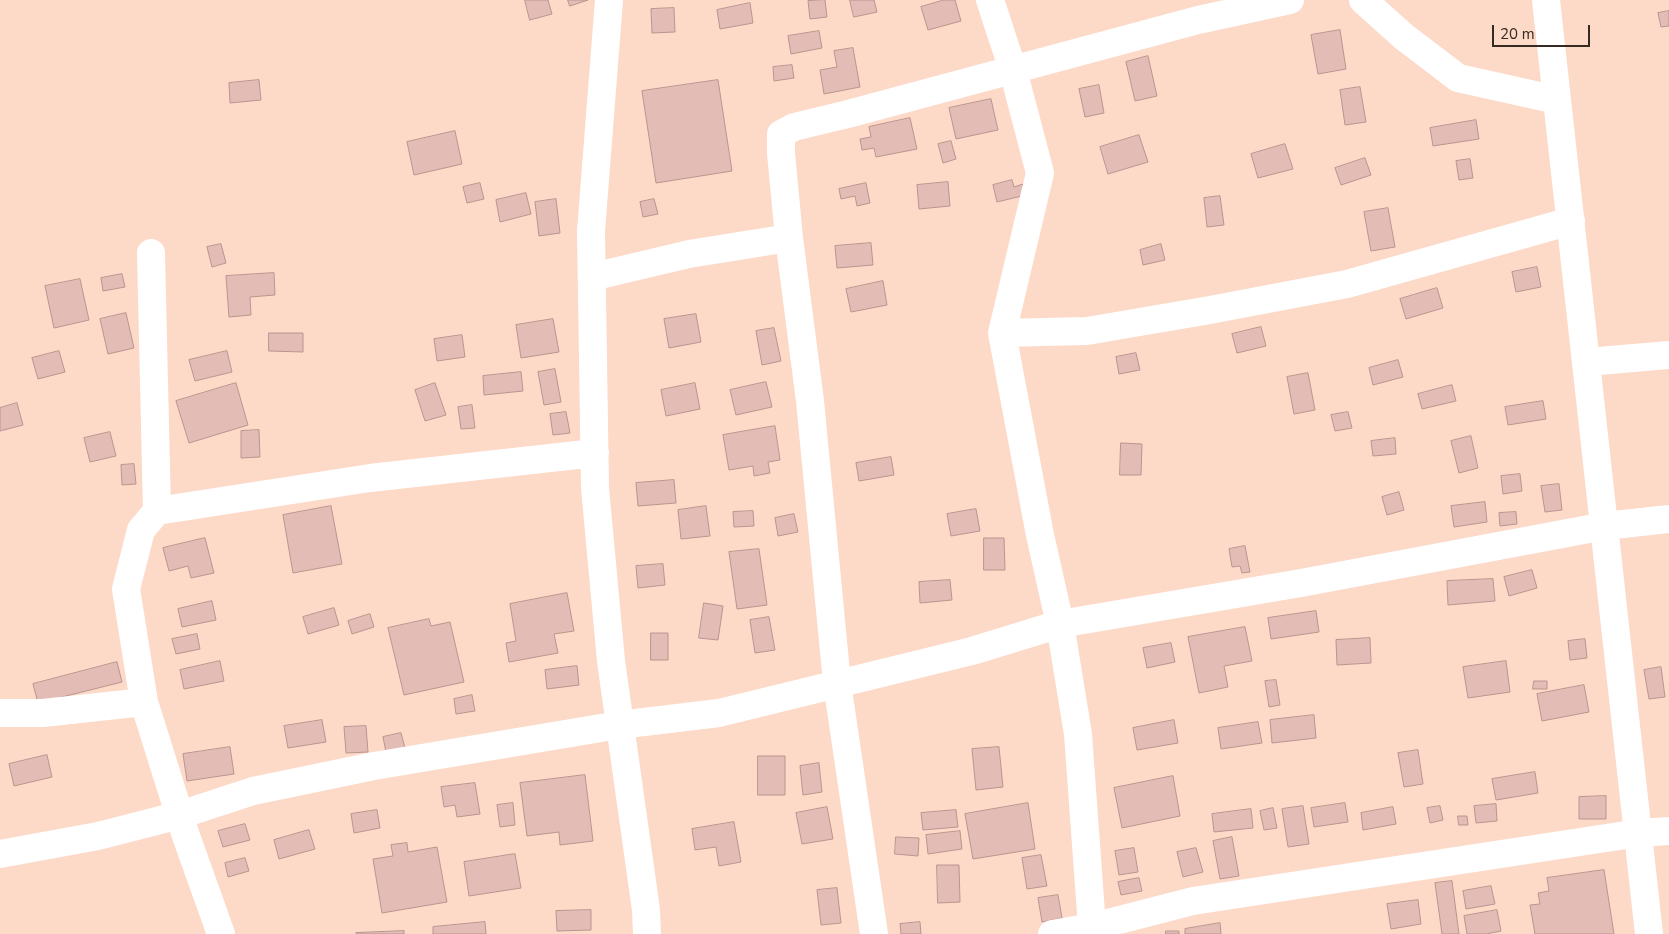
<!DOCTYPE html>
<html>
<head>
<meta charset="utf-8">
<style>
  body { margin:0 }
  #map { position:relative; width:1669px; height:934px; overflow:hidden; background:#fdd9c7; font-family:"Nunito Sans",sans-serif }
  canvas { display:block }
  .scale { position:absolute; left:1492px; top:25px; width:98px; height:22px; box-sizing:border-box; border:2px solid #362922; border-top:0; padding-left:6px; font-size:15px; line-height:18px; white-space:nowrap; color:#362922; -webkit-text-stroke:4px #fdd9c7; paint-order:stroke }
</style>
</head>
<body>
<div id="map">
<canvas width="1669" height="934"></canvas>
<div class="scale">20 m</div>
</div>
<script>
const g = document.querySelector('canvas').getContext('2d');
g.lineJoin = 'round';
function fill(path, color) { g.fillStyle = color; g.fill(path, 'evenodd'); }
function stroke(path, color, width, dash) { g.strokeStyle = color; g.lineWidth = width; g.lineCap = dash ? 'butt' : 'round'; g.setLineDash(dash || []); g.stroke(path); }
const building = new Path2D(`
  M525,0H548L552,14L530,20Z
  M568,0H588L570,6Z
  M825,0L827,17L810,19L808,1Z
  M850,0H874L877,12L854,17Z
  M944,0H955L961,21L928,30L921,7Z
  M750,3L753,23L720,29L717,10Z
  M674,8L675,32L652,33L651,9Z
  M1669,11V26L1661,27L1658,13Z
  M1340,30L1346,69L1318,74L1311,35Z
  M819,31L822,48L791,54L788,36Z
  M853,48L860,87L824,94L820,70L837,67L834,51Z
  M1148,56L1157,96L1135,101L1126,62Z
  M792,65L794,78L774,81L773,67Z
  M259,80L261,100L230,103L229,83Z
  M718,80L732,171L656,183L642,91Z
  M1099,85L1104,113L1085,117L1079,89Z
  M1360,87L1366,122L1345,125L1340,90Z
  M991,99L998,130L956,139L949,108Z
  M910,118L917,149L876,157L874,148L862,150L860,139L871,137L869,127Z
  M1476,120L1479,139L1433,146L1430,128Z
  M455,131L462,164L414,175L407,142Z
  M1139,135L1148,162L1108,174L1100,147Z
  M951,141L956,159L943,163L938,144Z
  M1285,144L1293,169L1258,178L1251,154Z
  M1365,158L1371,175L1341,185L1335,168Z
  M1470,159L1473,178L1459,180L1456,161Z
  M1012,180L1014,187L1023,184L1026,195L997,202L993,185Z
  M948,182L950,206L919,209L917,185Z
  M480,183L484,199L467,203L463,187Z
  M866,183L870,203L857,206L855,196L841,199L839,189Z
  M526,193L531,214L500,222L496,200Z
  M1220,196L1224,225L1207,227L1204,198Z
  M556,199L560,233L539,236L535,202Z
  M654,199L658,214L643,217L640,202Z
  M1388,208L1395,247L1371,251L1364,212Z
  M871,243L873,265L837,268L835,246Z
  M221,244L226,263L212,267L207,247Z
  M1161,244L1165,260L1143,265L1140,250Z
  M1537,267L1541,287L1516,292L1512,272Z
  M274,273L275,295L250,297L251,315L229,317L226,276Z
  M122,274L125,287L103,291L101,278Z
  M80,279L89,320L54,328L45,286Z
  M883,281L887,305L851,312L846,289Z
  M1437,288L1443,308L1406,319L1400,299Z
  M126,313L134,348L108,354L100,319Z
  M696,314L701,342L669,348L664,319Z
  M553,319L559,352L521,358L516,325Z
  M1261,327L1266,346L1237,353L1232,334Z
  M774,328L781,361L762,365L756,331Z
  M269,333H303V352L269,351Z
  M462,335L465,357L437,361L434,339Z
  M59,351L65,372L38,379L32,358Z
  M227,351L232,372L195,381L189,360Z
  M1136,353L1140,370L1119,374L1116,357Z
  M1398,360L1403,377L1373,385L1369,368Z
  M555,369L561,402L544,405L538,372Z
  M521,372L523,391L484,395L483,376Z
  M1308,373L1315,410L1294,414L1287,377Z
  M766,382L772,407L736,415L730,390Z
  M236,383L248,425L189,443L176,401Z
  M435,383L446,415L425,421L415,390Z
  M695,383L700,409L666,416L661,390Z
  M1452,385L1456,401L1422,409L1418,394Z
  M1543,401L1546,419L1508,425L1505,407Z
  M17,403L23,425L0,431V408Z
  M472,405L475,428L461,429L458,407Z
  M566,412L570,433L553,435L550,414Z
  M1348,412L1352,428L1335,431L1331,415Z
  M775,426L780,460L768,462L770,473L754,476L753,466L729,470L723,435Z
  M259,430L260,457L241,458V431Z
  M110,432L116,456L90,462L84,438Z
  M1471,436L1478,468L1459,473L1451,441Z
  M1395,438L1396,454L1373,456L1371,441Z
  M1121,443L1142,444L1141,475H1120Z
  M891,457L894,475L859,481L856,463Z
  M134,464L136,484L122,485L121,465Z
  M1520,474L1522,491L1503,494L1501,476Z
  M674,480L676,503L638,506L636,483Z
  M1559,484L1562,510L1545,512L1541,486Z
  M1399,492L1404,510L1387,515L1382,497Z
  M1485,502L1487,522L1454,527L1451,506Z
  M331,506L342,564L293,573L283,515Z
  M706,506L710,536L681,539L678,510Z
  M976,509L980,531L951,536L947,514Z
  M753,511L754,526L734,527L733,512Z
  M1516,512L1517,524L1500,526L1499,513Z
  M794,514L798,532L778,536L775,518Z
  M205,538L214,573L191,578L188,566L169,571L163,548Z
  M984,538H1004L1005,570H984Z
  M1245,546L1250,572L1242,573L1240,566L1232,567L1229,549Z
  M759,549L767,605L737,609L729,552Z
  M663,564L665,585L638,588L636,566Z
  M1532,570L1537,588L1509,596L1504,577Z
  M1493,579L1495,601L1448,605L1447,581Z
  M950,580L952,600L920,603L919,582Z
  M567,593L574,631L554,634L558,653L509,662L506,643L516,641L510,604Z
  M212,601L216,620L182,627L178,609Z
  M704,603L723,606L718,640L699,638Z
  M334,608L339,625L308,634L303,617Z
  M1316,611L1319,632L1271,639L1268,618Z
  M370,614L374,627L352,634L348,621Z
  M769,617L775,650L755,653L750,620Z
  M429,619L431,626L450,622L464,682L404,695L388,628Z
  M1245,627L1252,661L1224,666L1228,687L1199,693L1188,637Z
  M651,633H668V660H651Z
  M197,634L200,649L176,654L172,639Z
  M1370,638L1371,663L1337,665L1336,640Z
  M1585,639L1587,658L1570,660L1568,641Z
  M1171,643L1175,662L1147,668L1143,648Z
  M220,661L224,681L184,689L180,670Z
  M1506,661L1510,692L1468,698L1463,667Z
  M117,662L122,682L38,703L33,684Z
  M577,666L579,685L547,689L545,670Z
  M1661,667L1665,697L1649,699L1644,670Z
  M1276,680L1280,705L1269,707L1265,681Z
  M1534,681H1547V689H1533Z
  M1584,685L1589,712L1542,721L1537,694Z
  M472,695L475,711L456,714L454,699Z
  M1314,715L1316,738L1272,743L1270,720Z
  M322,720L326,742L288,748L284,726Z
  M1174,720L1178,743L1137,750L1133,728Z
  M1258,722L1262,743L1221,749L1218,728Z
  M366,726L368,752L346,753L344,727Z
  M401,733L405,748L386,752L383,737Z
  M230,747L234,774L187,781L183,754Z
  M999,747L1003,787L976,790L972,749Z
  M1418,750L1423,784L1404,787L1398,753Z
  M47,755L52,777L14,786L9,764Z
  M758,756H785V795H758Z
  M819,763L822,792L803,795L800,766Z
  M1535,772L1538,793L1496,800L1492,779Z
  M585,775L593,841L560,845L559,832L527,836L520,783Z
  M1173,776L1180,816L1122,828L1114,788Z
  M475,783L480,814L457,817L455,805L444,807L441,787Z
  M1606,796V819H1579V797Z
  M513,803L515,825L500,827L497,805Z
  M1028,803L1035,849L973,859L965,814Z
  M1345,803L1348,822L1314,827L1311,808Z
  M1496,804L1497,821L1476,823L1474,806Z
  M1303,806L1309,844L1288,847L1282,809Z
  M1440,806L1443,820L1430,823L1427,808Z
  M827,807L833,839L802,844L796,813Z
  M1393,807L1396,824L1363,830L1361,813Z
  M1273,808L1277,828L1264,830L1260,811Z
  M1251,809L1253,828L1214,832L1212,814Z
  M377,810L380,828L354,833L351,814Z
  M956,810L958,827L923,830L921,813Z
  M1458,816H1467L1468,825H1459Z
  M734,822L741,862L719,866L716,847L695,850L692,829Z
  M245,824L250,840L223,847L218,831Z
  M309,830L315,849L279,859L274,840Z
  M960,831L962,849L928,854L926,835Z
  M896,837L919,838L918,856L895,854Z
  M1232,837L1239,876L1220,879L1213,841Z
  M407,843L408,852L437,847L447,902L382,913L373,859L393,856L391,845Z
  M1134,848L1138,872L1119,875L1115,851Z
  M1196,848L1203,872L1183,877L1177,852Z
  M515,854L521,888L469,896L464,862Z
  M1041,855L1047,886L1027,889L1022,858Z
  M245,858L249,871L228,877L225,863Z
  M937,865H959L960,902L938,903Z
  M1604,870L1614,934H1535L1530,905L1540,904L1538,893L1549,891L1547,878Z
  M1139,878L1142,891L1121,895L1118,882Z
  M1452,881L1459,934H1442L1435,883Z
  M1491,886L1495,904L1466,909L1463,891Z
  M837,888L841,923L821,925L817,890Z
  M1058,895L1062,918L1042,922L1038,898Z
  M1418,900L1421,924L1391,929L1387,904Z
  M591,910V930L557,931L556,911Z
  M1497,910L1501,931L1486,934H1467L1464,916Z
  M485,922L486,934H433V927Z
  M920,922L921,934H901L900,924Z
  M1220,923L1221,934H1185V929Z
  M404,931V934H356V933Z
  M1166,931H1179V934H1166Z`);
const minor = new Path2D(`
  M609,0L591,231L595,488L611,661L646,910L647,934
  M990,0L1013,70L1040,173L1002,333L1040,535L1060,624L1078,734L1092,927
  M1363,0L1403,36L1458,78L1557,100
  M1546,0L1649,934
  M151,253L157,511L141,530L126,589L144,702L186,836L221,934
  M592,277L689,254L789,238
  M1002,333L1087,331L1210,310L1347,284L1571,221
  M1587,362L1669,355
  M157,511L370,478L595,453
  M0,713H43L144,702
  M0,854L98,836L180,815L253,791L374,766L619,725L719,713L972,651L1060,624L1301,583L1605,526L1669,519
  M874,934L837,683L810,401L789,238L781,153V134L794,127L848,114L1198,20L1290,0
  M1052,934L1092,927L1193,901L1639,833L1669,831`);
fill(building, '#e4bcb6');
stroke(building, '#ba948f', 1);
stroke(minor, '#fff', 28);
</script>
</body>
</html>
